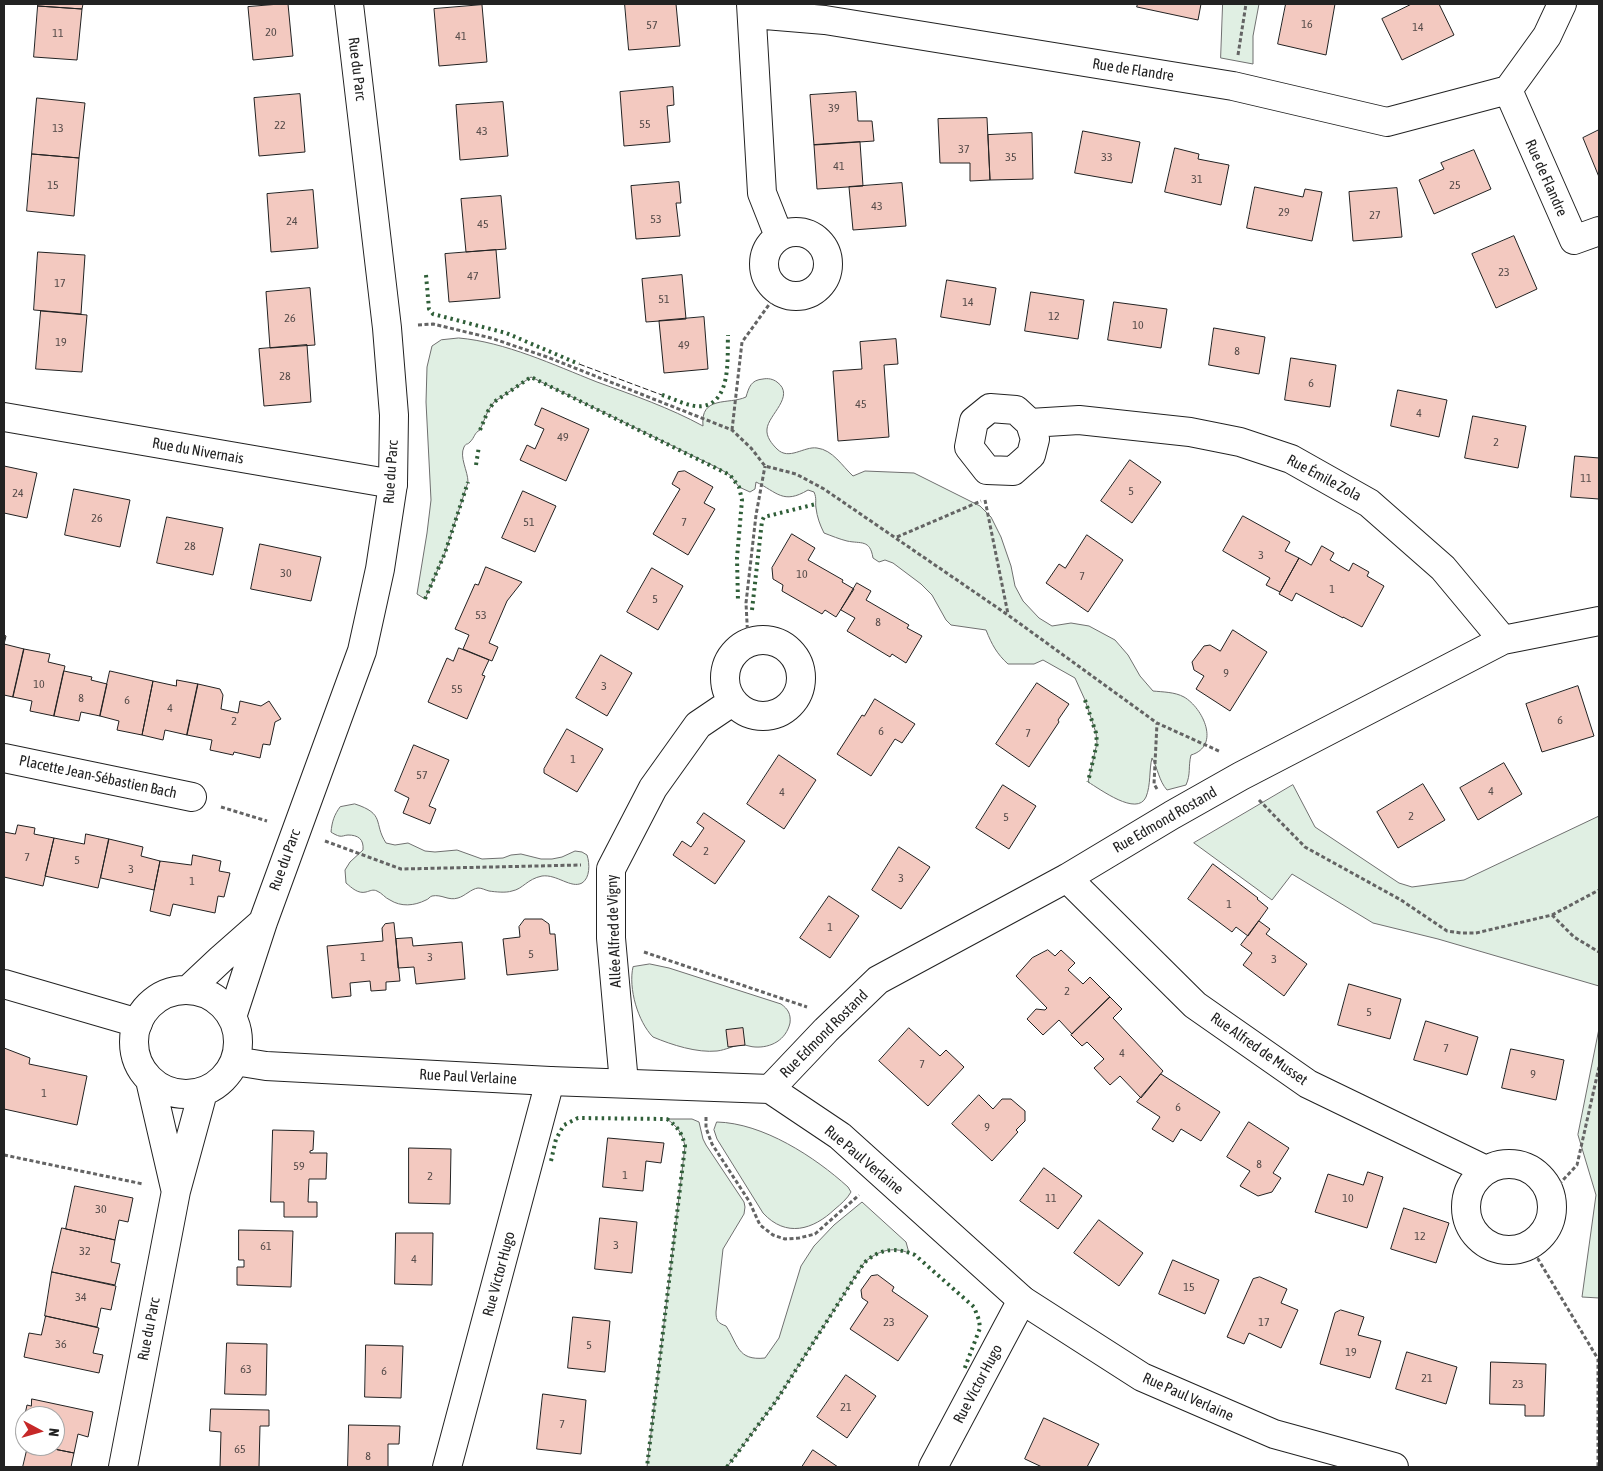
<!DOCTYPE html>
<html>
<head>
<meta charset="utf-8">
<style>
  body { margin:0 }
  #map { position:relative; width:1603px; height:1471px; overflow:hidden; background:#fff; font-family:"Asap Condensed",sans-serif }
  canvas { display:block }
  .frame { position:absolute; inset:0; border:5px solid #222; pointer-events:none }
  .north { position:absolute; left:15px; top:1406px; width:50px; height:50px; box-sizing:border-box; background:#fff; border:1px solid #a7a7a7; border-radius:50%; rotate:96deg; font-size:14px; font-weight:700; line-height:20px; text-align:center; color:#222 }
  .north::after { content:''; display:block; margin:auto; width:18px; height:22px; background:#c62828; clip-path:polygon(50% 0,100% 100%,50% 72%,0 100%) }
</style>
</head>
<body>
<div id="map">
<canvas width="1603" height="1471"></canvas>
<div class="frame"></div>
<div class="north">N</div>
</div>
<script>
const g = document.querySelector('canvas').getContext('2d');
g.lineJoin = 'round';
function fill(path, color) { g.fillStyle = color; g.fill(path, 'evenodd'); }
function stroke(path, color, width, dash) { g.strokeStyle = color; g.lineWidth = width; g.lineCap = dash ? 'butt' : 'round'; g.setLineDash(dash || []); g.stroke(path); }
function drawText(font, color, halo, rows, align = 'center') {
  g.font = font + ' "Asap Condensed",sans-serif'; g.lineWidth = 4; g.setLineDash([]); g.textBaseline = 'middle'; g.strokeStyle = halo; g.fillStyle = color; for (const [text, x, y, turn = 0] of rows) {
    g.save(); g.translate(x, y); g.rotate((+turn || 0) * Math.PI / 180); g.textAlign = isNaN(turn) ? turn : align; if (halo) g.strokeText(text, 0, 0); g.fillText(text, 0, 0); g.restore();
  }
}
const green = new Path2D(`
  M1223,4H1259L1253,36V64L1221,58Z
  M459,338C505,342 554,365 597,382C633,395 670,408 703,426C700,395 729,405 746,397C749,387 751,380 763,379C768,378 773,379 777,382C796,396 768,415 767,429C766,437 772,444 777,449C789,461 804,446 817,448C833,450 842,466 853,476L865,471L914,473L980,506L991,517L1001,537L1011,566L1015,586L1023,601L1039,618L1052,626L1071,623L1089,626L1115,640L1128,655L1140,676L1153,691C1163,692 1175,692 1184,697C1203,708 1221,746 1191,755C1188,767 1191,774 1186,785L1167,790C1159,781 1158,769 1152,758C1149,769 1151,785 1146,797C1137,817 1100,789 1088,782L1097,743L1096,733L1085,700L1075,678L1043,660L1034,664H1008C997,654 992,645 986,630L951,625L946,620L932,595L921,584L893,563L885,560L879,562L873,558C870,539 861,544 847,541C839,539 832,536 824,533C820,525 817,517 816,508C815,502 817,499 814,492L808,490C783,505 777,492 756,482L755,489L750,492L739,487L730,475L720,469L531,377L494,402L488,411L480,430C474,433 475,437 470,442C466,446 467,442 464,447C459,457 468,471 468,482L445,553L425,599L417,594L427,533L431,500L426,402L427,367L432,346L441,340Z
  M1293,785L1315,827L1399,883L1412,887L1464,880L1599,816V986L1438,939L1373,923L1292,874L1272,900L1194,843Z
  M355,804C386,814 373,823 386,843L395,845L408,843L425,851L435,852L457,850L482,859L503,858L511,855L521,854L541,859H552L562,857L575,851L582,852L587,855C590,864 590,878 582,883C571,889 557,874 542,876C527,879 523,889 512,891C506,893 496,892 489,891C485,890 482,888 478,888C471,889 465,896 458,898C448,901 442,894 432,896C429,897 429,899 426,900C414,906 401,907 390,900C385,898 382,893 377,891C373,889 370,891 366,892C358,894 352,888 346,883L345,870L350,862L363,850C364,839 358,835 348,835C345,835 342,837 339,836C338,836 332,833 331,832C332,822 334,815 340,807Z
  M650,964L669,968L781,1004C788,1009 791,1014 790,1023C786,1040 771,1048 755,1047C751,1047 747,1045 743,1045C734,1045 726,1050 717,1051C697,1053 672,1045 653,1037C638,1022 628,988 633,967Z
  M1599,1029V1298L1582,1297L1596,1195L1578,1135Z
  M667,1119H692L699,1122L703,1139L706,1145L744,1202L745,1207L744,1214L723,1249L716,1312C716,1321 718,1323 726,1326C738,1344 737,1361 765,1358L779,1338L801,1266L814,1246L834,1225L862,1202L906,1242L909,1253C892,1246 877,1251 864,1263L776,1401L727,1467H647L685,1146C682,1133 678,1127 667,1119Z
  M717,1122C763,1123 815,1157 848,1187L851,1192C847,1199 841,1204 835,1209C813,1230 786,1238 763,1213L717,1139L714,1130Z`);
const building = new Path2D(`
  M38,4H83L82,9L38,6Z
  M280,4H288L293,56L253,60L248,7Z
  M625,4H676L680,46L629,50Z
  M1138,4H1201L1198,20L1137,7Z
  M1286,4H1335L1326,55L1278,44Z
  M1412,4H1439L1454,35L1402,60L1382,19Z
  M482,5L487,62L439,66L434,9Z
  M38,6L82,9L77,60L34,57Z
  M673,87L674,105L667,106L670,142L624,146L620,92Z
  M856,92L858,121H872L874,141L814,145L810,95Z
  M300,94L305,152L259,156L254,98Z
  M37,98L85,103L79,158L32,154Z
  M503,102L508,156L460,160L456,105Z
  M987,118L990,180L970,181V163H940L938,119Z
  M1599,130V177L1583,138Z
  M1083,131L1140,142L1132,183L1075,173Z
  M1032,133L1033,179L990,180L988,135Z
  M860,142L863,186L817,189L814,145Z
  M1175,148L1199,154L1198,159L1229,165L1221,205L1165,192Z
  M1474,150L1491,189L1434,214L1419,180L1444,169L1441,163Z
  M32,154L79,158L74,216L27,211Z
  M679,182L681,203H676L680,236L636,239L631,186Z
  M902,183L906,226L853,230L849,187Z
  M1255,187L1303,197L1305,189L1322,192L1312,241L1247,228Z
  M1397,188L1402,237L1353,241L1349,192Z
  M313,190L318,248L271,252L267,194Z
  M501,196L506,249L466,252L461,199Z
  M1514,236L1537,289L1496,308L1472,254Z
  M496,250L500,298L449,302L445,254Z
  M38,252L85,255L81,314L34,310Z
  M682,275L686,319L646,322L642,279Z
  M947,280L996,288L990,325L941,317Z
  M310,288L315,345L270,348L266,292Z
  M1031,292L1084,300L1078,339L1025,331Z
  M1114,302L1167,309L1161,348L1108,340Z
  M41,311L87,315L82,372L36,369Z
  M704,317L708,369L664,373L659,321Z
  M1214,328L1265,337L1259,374L1209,365Z
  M896,339L898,364L884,365L889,437L838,441L833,371L862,369L860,342Z
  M307,345L311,402L264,406L259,349Z
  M1291,358L1336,365L1330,407L1285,400Z
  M1398,390L1447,400L1439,437L1391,426Z
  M542,408L589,429L566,481L520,460L527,445L535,449L544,429L535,425Z
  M1473,416L1526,426L1518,468L1465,458Z
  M1575,456L1599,458V499L1571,497Z
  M1130,460L1161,482L1132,523L1101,501Z
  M4,466L37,473L27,518L4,513Z
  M685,471L713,487L704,503L715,509L688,555L653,534L680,489L672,484L678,472Z
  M74,489L130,500L120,547L65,535Z
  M523,491L556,506L535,552L502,538Z
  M1243,516L1290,542L1285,551L1299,558L1280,592L1266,585L1270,578L1223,551Z
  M167,517L223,528L213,575L157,563Z
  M792,534L815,548L808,560L843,580L842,582L854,589L836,617L825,610L822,614L782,591L783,585L773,579L772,568Z
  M1087,535L1123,560L1088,612L1046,583L1059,564L1065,568Z
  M260,544L321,557L311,601L251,589Z
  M1322,546L1334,553L1330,560L1349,571L1353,563L1369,572L1367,576L1384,586L1362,627L1343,617V618L1296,593L1292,601L1279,594L1299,558L1311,565Z
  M486,567L522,582L507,601L489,643L498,647L492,661L463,649L469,635L455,629L475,584L478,585Z
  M652,568L683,586L658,630L627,612Z
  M857,583L871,591L866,600L909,625L907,628L922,636L906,663L892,654L890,657L847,631L855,618L841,610Z
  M1233,630L1267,652L1230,711L1196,689L1204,676L1194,670L1192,662L1204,646L1210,645L1220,651Z
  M4,635L6,636L4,644L24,649L13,697L4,695Z
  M459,648L489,660L482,675L485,676L467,719L428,702L447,658L453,661Z
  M24,649L50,654L48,662L65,666L54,716L30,711L32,701L13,697Z
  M601,655L632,673L607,716L576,698Z
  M64,671L92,677L91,680L107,684L100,716L81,712L79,721L54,716Z
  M110,671L153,681L142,735L117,730L119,721L100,716Z
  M177,680L198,684L187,735L165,730L163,740L142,735L153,681L176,686Z
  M1037,683L1069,704L1058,720L1059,722L1029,767L996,744Z
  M198,684L220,689L223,695L221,709L238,713L240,701L261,706L269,701L281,719L275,722L270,745L263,744L260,758L234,752L233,755L210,750L212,740L187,735Z
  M1578,686L1594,736L1542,752L1526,704Z
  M875,699L915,724L902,743L895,739L871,776L837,754L862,715L864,716Z
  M567,729L603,749L577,792L544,773V769Z
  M414,745L449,760L429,806L436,809L430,824L403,813L409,798L395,791Z
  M779,755L816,780L784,829L747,804Z
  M1504,763L1522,794L1478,820L1460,788Z
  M1423,784L1445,820L1398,848L1377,812Z
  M1003,785L1036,806L1009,849L976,828Z
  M704,813L745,841L715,884L673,855L682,841L691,847L704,828L697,823Z
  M18,825L35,828L34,834L54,838L43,886L4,877V832L15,834Z
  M86,834L109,839L98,888L45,876L54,838L84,844Z
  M109,839L143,847L141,856L160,861L154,890L101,878Z
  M899,847L930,867L901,909L872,890Z
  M193,855L221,861L219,871L230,873L224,897L218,896L215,913L173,904L170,916L150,911L160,861L191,865Z
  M1213,864L1258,898L1257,899L1268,908L1248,936L1236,927L1232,932L1188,899Z
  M829,896L859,916L830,958L800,938Z
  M525,919H542L549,924L550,934H555L558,970L507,975L503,939L520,937L519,927Z
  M1259,921L1270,929L1266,934L1307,964L1284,996L1243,965L1252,953L1241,945Z
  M394,923L400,981L386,982V990L371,991L370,981L350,983L351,996L332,998L327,946L383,941L382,928L385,924Z
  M412,938L413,946L462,942L465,979L416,984L414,967L398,968L396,939Z
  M1048,950L1055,956L1061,950L1075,963L1068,970L1083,984L1090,977L1110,997L1072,1034L1059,1020L1043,1035L1027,1019L1036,1009L1045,1010L1047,1008L1016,976L1032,958Z
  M1349,984L1401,999L1390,1039L1338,1025Z
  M1110,997L1122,1009L1113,1018L1163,1071L1141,1098L1120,1076L1110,1085L1094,1068L1104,1059L1087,1042L1082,1046L1071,1035Z
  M1426,1021L1478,1037L1467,1075L1414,1060Z
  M743,1028L745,1045L728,1047L726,1030Z
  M909,1028L940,1056L946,1050L964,1067L928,1106L879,1061Z
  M4,1048L30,1058L29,1064L87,1076L77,1125L4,1109Z
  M1511,1049L1564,1060L1556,1100L1502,1088Z
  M1161,1074L1220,1112L1201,1141L1181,1129L1173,1142L1152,1129L1160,1117L1137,1102Z
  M979,1095L993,1109L1002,1099H1011L1025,1111V1121L1016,1130L1018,1132L992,1161L952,1124Z
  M1249,1122L1289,1148L1273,1173L1281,1178L1272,1192L1258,1196L1240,1186L1250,1171L1227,1157Z
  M273,1130L314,1131L313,1150L310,1151V1153H327L326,1179H309L308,1202H317V1217H284V1202H271Z
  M608,1138L664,1143L661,1163L646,1161L643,1191L603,1187Z
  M409,1148L451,1149L450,1204L409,1203Z
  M1044,1168L1082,1196L1058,1229L1020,1201Z
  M1368,1172L1383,1177L1367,1228L1315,1212L1328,1174L1363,1185Z
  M75,1186L133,1198L128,1222L119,1220L115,1240L66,1229Z
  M1404,1208L1449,1223L1436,1263L1391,1249Z
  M600,1218L637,1222L632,1273L595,1269Z
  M1099,1220L1143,1253L1119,1286L1074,1253Z
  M62,1228L115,1240L111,1262L120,1264L115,1285L52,1272Z
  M239,1230L293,1231L291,1287L237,1285V1267H244V1260H239Z
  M396,1233H433L432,1285L395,1284Z
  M1173,1260L1219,1280L1205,1314L1159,1294Z
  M52,1272L116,1286L111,1310L101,1308L97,1327L45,1316Z
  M878,1275L894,1287L892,1291L928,1316L898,1361L850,1329L868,1302L862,1298L861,1290L871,1276Z
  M1260,1277L1287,1289L1281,1303L1298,1310L1281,1348L1249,1333L1244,1344L1227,1337L1253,1279Z
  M1341,1310L1364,1317L1358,1335L1381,1341L1370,1378L1320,1364L1335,1313Z
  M46,1316L99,1328L93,1353L103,1355L99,1373L24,1357L29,1333L41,1335Z
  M573,1317L610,1321L605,1372L568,1368Z
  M227,1343L267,1344L266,1395L225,1394Z
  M366,1345L403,1346L401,1398L365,1397Z
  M1407,1352L1457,1367L1446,1404L1396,1389Z
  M1491,1362L1546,1364L1544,1416H1525V1405L1490,1404Z
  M846,1375L876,1396L847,1438L817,1417Z
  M543,1394L586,1400L581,1454L537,1449Z
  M32,1399L93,1412L88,1437L78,1434L74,1453L39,1446H55V1416H25V1443L19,1442L27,1405L31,1406Z
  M211,1409L269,1410V1426H260L259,1467H220L221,1432L210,1431Z
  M1044,1418L1099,1444L1087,1467H1042L1025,1459Z
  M349,1425L400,1426L399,1444H388V1467H348Z
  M28,1446H39L74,1453L71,1467H23Z
  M813,1450L838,1467H802Z`);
const path = new Path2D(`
  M1238,55L1246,4
  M418,325L433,324L491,338L547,357L732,430L751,448L765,466L796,474L824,489L1008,615L1157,723L1221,752
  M732,430L742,342L779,291
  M985,500L1008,614
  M897,537L981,501
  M748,642L746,603L756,515L765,466
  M1157,789L1154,784L1157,723
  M1259,800L1305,847L1401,900L1447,931L1461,933H1476L1552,915L1574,937L1599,952
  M221,807L267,821
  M325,841L401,869L581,865
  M1552,915L1599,890
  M644,952L807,1007
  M706,1117V1128L712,1144L749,1201L760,1225L773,1235L785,1239L799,1238L815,1234L859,1195
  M4,1155L143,1184
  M1550,1194L1577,1165L1599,1067
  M1506,1249L1538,1259L1598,1359V1467`);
const street = new Path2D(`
  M751,4L762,193L779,236
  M753,14L825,20L1233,86L1387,122L1508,90L1547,36L1562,4
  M1508,90L1574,240L1599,231
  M764 264a32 32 0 1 1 64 0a32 32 0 1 1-64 0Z
  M990,408L1016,410L1030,423L1035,439L1031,455L1013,471L987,470L969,447L974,421Z
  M4,417L393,484
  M1030,423L1079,420L1190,432L1240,442L1291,459L1369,503L1443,568L1503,640
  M725 678a38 38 0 1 1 76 0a38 38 0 1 1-76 0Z
  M4,758L192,797
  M1067,878L1195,1005L1308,1084L1486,1170
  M4,984L138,1023
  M624,1083L611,938V869L653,788L698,725L732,702
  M770,1089L826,1030L878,980L1067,878L1172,815L1241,776L1503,640L1599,621
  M1466 1207a43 43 0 1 1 86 0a43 43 0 1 1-86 0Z
  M447,1467L550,1081
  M933,1467L1022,1300`);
const secondary = new Path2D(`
  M188,990L221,959L263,922
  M134 1042a52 52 0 1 1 104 0a52 52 0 1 1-104 0Z
  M232,1017L263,922L362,651L380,569L393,484L394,415L387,328L349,4
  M235,1061L266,1066L550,1081L770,1089L840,1136L1022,1300L1142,1377L1274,1434L1394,1467
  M150,1080L175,1188
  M123,1467L176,1191L203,1092`);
const hedge = new Path2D(`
  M426,275L429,309L433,314L506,333L579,364
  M662,395C675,399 690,408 703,406C732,401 727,356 728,335
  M480,430L488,411L494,402L531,377L730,475L739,487L742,500L737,558L738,601
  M476,465L479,446
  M425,599L445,553L468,482
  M752,610L762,521L764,517L816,504
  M1085,700L1096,733L1097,743L1088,782
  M551,1161L556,1139L564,1125L578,1118L667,1119C678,1127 682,1133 685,1146L647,1467
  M727,1467L776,1401L864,1263C880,1248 896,1247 915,1255L974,1307L979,1320L980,1328L964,1370`);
const fence = new Path2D(`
  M579,364L662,395`);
const numberNames = [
  ["16",1307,24],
  ["57",652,25],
  ["14",1418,27],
  ["20",271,32],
  ["11",58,33],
  ["41",461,36],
  ["39",834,108],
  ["55",645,124],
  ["22",280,125],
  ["13",58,128],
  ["43",482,131],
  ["37",964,149],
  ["35",1011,157],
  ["33",1107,157],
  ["41",839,166],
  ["31",1197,179],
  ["15",53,185],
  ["25",1455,185],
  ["43",877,206],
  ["29",1284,212],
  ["27",1375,215],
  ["53",656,219],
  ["24",292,221],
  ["45",483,224],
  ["23",1504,272],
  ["47",473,276],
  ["17",60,283],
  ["51",664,299],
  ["14",968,302],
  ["12",1054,316],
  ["26",290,318],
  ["10",1138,325],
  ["19",61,342],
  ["49",684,345],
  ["8",1237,351],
  ["28",285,376],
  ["6",1311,383],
  ["45",861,404],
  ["4",1419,413],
  ["49",563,437],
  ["2",1496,442],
  ["11",1586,478],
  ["5",1131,491],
  ["24",18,493],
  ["26",97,518],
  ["51",529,522],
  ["7",684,522],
  ["28",190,546],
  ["3",1261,555],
  ["30",286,573],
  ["10",802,574],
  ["7",1082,576],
  ["1",1332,589],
  ["5",655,599],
  ["53",481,615],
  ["8",878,622],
  ["9",1226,673],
  ["10",39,684],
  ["3",604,686],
  ["55",457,689],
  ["8",81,698],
  ["6",127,700],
  ["4",170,708],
  ["6",1560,720],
  ["2",234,721],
  ["6",881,731],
  ["7",1028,733],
  ["1",573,759],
  ["57",422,775],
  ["4",1491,791],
  ["4",782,792],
  ["2",1411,816],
  ["5",1006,817],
  ["2",706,851],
  ["7",27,857],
  ["5",77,860],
  ["3",131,869],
  ["3",901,878],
  ["1",192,881],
  ["1",1229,904],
  ["1",830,927],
  ["5",531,954],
  ["1",363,957],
  ["3",430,957],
  ["3",1274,959],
  ["2",1067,991],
  ["5",1369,1012],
  ["7",1446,1048],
  ["4",1122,1053],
  ["7",922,1064],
  ["9",1533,1074],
  ["1",44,1093],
  ["6",1178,1107],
  ["9",987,1127],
  ["8",1259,1164],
  ["59",299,1166],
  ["1",625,1175],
  ["2",430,1176],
  ["11",1051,1198],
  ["10",1348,1198],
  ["30",101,1209],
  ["12",1420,1236],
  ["3",616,1245],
  ["61",266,1246],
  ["32",85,1251],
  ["4",414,1259],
  ["15",1189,1287],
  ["34",81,1297],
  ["23",889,1322],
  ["17",1264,1322],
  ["36",61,1344],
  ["5",589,1345],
  ["19",1351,1352],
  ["63",246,1369],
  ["6",384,1371],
  ["21",1427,1378],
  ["23",1518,1384],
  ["21",846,1407],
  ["7",562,1424],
  ["65",240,1449],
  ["8",368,1456]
];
const streetNames = [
  ["Rue du Parc",357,69,83],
  ["Rue de Flandre",1133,70,9],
  ["Rue de Flandre",1546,178,66],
  ["Rue du Nivernais",198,451,10],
  ["Rue du Parc",391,472,-86],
  ["Rue Émile Zola",1324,478,28],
  ["Placette Jean-Sébastien Bach",98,777,12],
  ["Rue Edmond Rostand",1165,820,-30],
  ["Rue du Parc",285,860,-70],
  ["Allée Alfred de Vigny",614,931,-92],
  ["Rue Edmond Rostand",824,1034,-45],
  ["Rue Alfred de Musset",1259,1049,35],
  ["Rue Paul Verlaine",468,1077,3],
  ["Rue Paul Verlaine",864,1160,40],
  ["Rue Victor Hugo",499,1274,-75],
  ["Rue du Parc",149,1329,-79],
  ["Rue Victor Hugo",978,1384,-62],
  ["Rue Paul Verlaine",1188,1397,24]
];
fill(green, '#e0efe3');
stroke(green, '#6f6f6f', 1);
fill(building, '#f3c9c0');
stroke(building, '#222', 1);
stroke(street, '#222', 30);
stroke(secondary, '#222', 30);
stroke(path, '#646464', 3, [4, 2.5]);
stroke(street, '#fff', 28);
stroke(secondary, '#fff', 28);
stroke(hedge, '#2f5e38', 4, [2.5, 4]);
stroke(fence, '#222', 1, [6, 2.5]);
drawText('12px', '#564c4a', null, numberNames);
drawText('15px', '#222', '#fff', streetNames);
</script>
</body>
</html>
